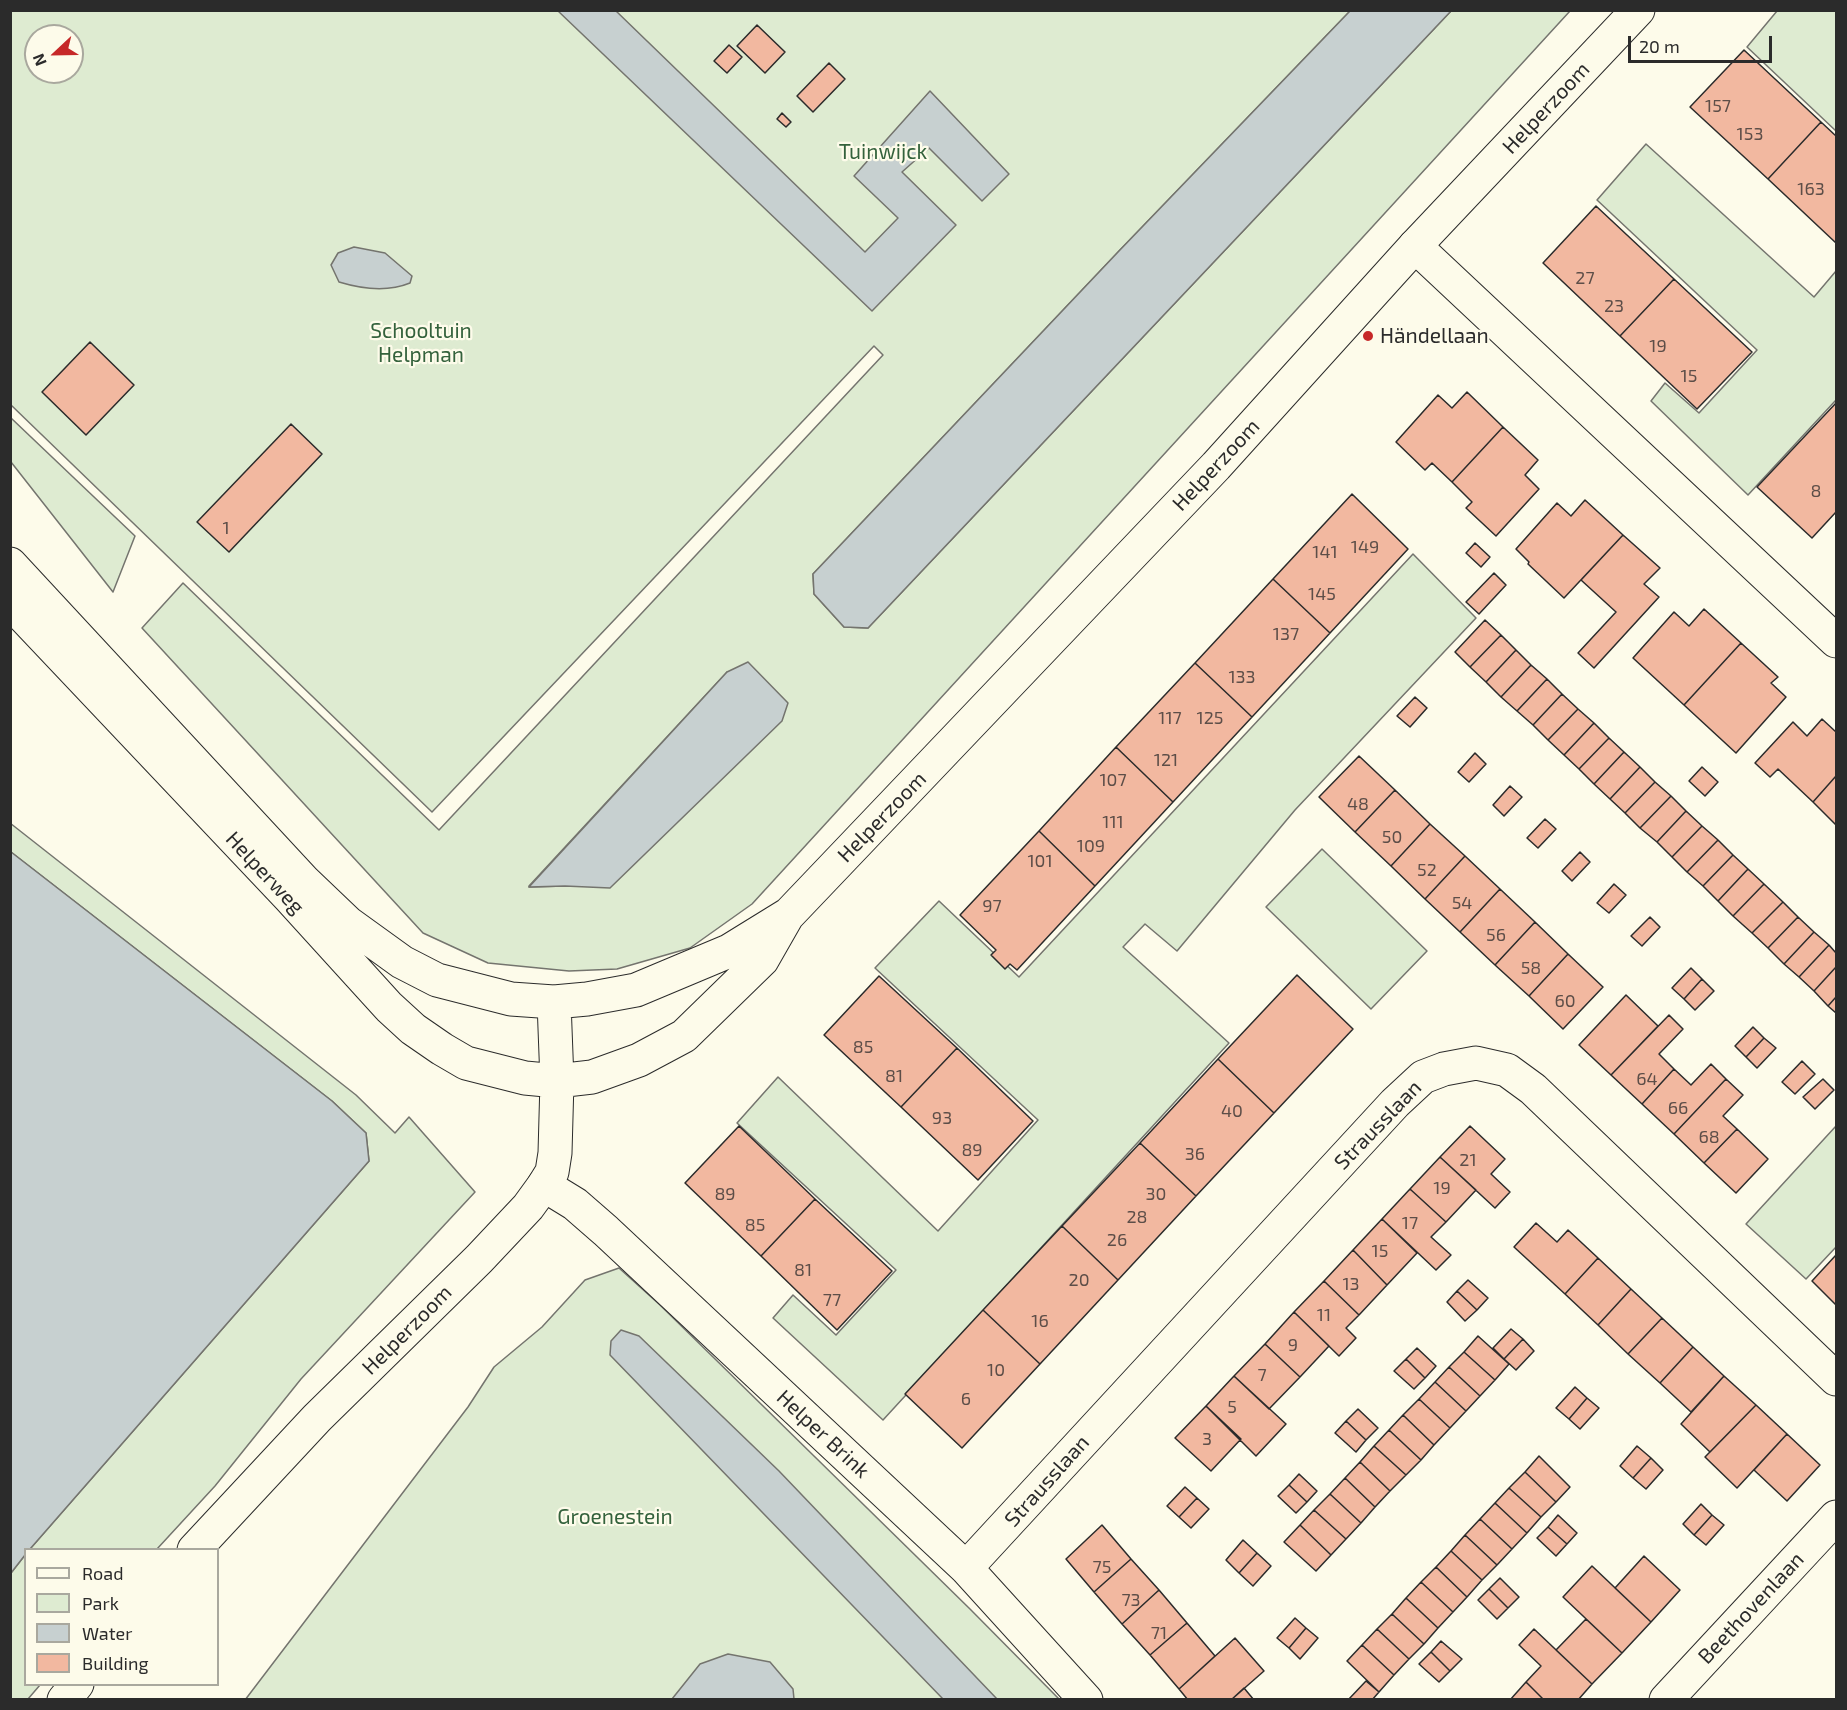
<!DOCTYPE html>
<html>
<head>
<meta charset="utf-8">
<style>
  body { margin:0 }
  #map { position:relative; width:1847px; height:1710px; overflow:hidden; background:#fdfbea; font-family:"Exo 2",sans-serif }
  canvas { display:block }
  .frame { position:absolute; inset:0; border:12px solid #2b2b2b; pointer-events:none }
  .legend { position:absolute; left:24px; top:1548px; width:195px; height:138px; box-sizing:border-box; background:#fdfbea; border:2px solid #a9a89e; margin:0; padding:8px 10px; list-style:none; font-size:18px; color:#2b2b2b }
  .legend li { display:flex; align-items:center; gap:12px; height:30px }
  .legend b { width:30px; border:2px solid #a9a89e }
  .north { position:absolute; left:24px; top:24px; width:60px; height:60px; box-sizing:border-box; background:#fdfbea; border:2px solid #a9a89e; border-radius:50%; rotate:248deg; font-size:16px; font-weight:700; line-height:24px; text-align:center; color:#2b2b2b }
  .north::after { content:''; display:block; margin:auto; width:21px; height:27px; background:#c62828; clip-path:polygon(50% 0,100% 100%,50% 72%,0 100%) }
  .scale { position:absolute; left:1628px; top:36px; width:144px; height:27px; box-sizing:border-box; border:3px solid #2b2b2b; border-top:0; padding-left:8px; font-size:18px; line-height:21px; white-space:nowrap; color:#2b2b2b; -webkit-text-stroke:4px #fdfbea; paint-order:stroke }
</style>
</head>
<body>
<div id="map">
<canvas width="1847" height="1710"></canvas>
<div class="frame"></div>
<ul class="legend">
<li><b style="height:8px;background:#fdfbea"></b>Road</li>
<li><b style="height:16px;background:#deebd1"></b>Park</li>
<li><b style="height:16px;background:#c7d0d0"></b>Water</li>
<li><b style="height:16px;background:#f2b8a0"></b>Building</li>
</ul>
<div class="north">N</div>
<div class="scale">20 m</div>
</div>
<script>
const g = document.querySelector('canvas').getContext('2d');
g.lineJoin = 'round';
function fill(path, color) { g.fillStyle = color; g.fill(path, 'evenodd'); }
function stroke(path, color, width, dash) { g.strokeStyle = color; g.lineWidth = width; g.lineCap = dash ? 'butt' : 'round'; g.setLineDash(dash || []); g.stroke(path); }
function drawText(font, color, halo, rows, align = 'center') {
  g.font = font + ' "Exo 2",sans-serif'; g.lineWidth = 4.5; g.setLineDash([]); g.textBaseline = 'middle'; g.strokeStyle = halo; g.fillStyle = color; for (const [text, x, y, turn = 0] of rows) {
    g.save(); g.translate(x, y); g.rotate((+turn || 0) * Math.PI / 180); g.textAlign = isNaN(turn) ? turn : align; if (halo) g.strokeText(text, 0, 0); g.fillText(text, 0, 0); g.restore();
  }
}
const green = new Path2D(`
  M10,11H1350L1119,251L813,574L814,594L844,627L868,628L1451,11H1570L752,904L690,948L617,969L569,971L488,963L423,933L142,628L183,583L439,830L883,355L874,346L432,812L11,405ZM36,36H72V72H36ZM727,672L565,886L529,887V886Z
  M1777,11H1836V131L1747,47Z
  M1646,144L1814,297L1836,271V400L1748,495L1651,401L1665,383L1699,413L1757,350L1597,200Z
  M11,418L135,536L113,592L11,462Z
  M1413,554L1476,618L1295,810L1177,951L1145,924L1123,947L1229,1043L883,1420L773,1318L793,1295L836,1335L896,1270L737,1123L778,1077L938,1231L1038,1120L875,968L939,901L1019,977Z
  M10,823L356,1095L395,1133L409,1117L475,1192L301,1379L215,1486L157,1549H30L369,1161L366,1133L332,1101L11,852Z
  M1322,849L1427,951L1371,1009L1266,907Z
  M1836,1126V1247L1806,1279L1746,1224Z
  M619,1268L660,1305L970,1609L1059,1699L245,1700L468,1407L494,1367L542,1327L585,1280Z
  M25,1555L26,1684L40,1685L28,1699H11V1573Z`);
const water = new Path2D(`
  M558,11H616L865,252L898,218L854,176L930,91L1009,174L982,201L929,148L902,172L956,225L872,311Z
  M1350,11H1451L868,628L844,627L814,594L813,574L1119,251Z
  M354,247L385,253L412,276L410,283C388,292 362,289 339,282L331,265L338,253Z
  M748,662L788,703L782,721L610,888L565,886L529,887L727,672Z
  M11,852L332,1101L366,1133L369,1161L30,1549L26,1550L25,1555L11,1573Z
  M621,1330L639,1336L779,1471L997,1699H943L610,1355L611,1341Z
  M728,1654L770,1662L793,1689L794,1699H672L700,1664Z`);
const building = new Path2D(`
  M757,25L785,52L765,73L737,46Z
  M729,45L742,57L727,73L714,61Z
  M1744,50L1821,122L1768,179L1690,107Z
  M829,63L845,79L813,112L797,96Z
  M782,113L791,122L786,127L777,119Z
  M1821,122L1836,136V243L1768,179Z
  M1596,206L1674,279L1620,336L1543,263Z
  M1674,279L1752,352L1697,409L1620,336Z
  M90,342L134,385L86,435L42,392Z
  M1467,392L1503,427L1452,482L1432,463L1425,470L1396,442L1438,395L1452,408Z
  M1836,403V512L1812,538L1757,487Z
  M291,424L322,454L229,552L197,522Z
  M1503,427L1538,460L1525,475L1539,489L1496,536L1466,508L1472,502L1452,482Z
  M1352,494L1408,549L1330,633L1273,579Z
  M1585,500L1623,535L1564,598L1528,564L1529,562L1516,549L1557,503L1571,516Z
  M1623,535L1660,568L1644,584L1659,597L1594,668L1578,653L1616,612L1581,580Z
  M1475,543L1490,557L1481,567L1466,553Z
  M1494,573L1506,585L1479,614L1466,602Z
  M1273,579L1330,633L1252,717L1195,663Z
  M1704,609L1741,643L1684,705L1633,658L1674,612L1689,626Z
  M1485,620L1501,635L1470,667L1455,652Z
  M1501,635L1516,650L1486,682L1470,667Z
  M1741,643L1778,677L1771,683L1786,697L1736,753L1684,705Z
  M1516,650L1531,665L1501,697L1486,682Z
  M1195,663L1252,717L1173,802L1116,747Z
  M1531,665L1547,679L1517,711L1501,697Z
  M1547,679L1562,694L1533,725L1517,711Z
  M1562,694L1578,709L1548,740L1533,725Z
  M1415,697L1427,708L1410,727L1397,716Z
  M1578,709L1594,723L1564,755L1548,740Z
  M1822,719L1836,732V776L1813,802L1778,769L1770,777L1755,763L1793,722L1807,736Z
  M1594,723L1609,738L1579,769L1564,755Z
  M1609,738L1624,752L1594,784L1579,769Z
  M1116,747L1173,802L1095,886L1039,831Z
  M1624,752L1640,767L1610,799L1594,784Z
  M1475,753L1486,764L1469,782L1458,772Z
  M1359,756L1395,790L1355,832L1319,797Z
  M1640,767L1655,782L1625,813L1610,799Z
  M1702,767L1718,782L1705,796L1689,781Z
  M1836,776V825L1813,802Z
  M1655,782L1671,796L1640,828L1625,813Z
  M1510,786L1522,797L1504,816L1493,805Z
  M1395,790L1430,824L1391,866L1355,832Z
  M1671,796L1686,811L1657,842L1640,828Z
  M1686,811L1702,826L1672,857L1657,842Z
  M1545,819L1556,829L1538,848L1527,838Z
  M1430,824L1465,856L1425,899L1391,866Z
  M1702,826L1718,840L1687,872L1672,857Z
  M1039,831L1095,886L1017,970L1010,964L1005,969L991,955L996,950L960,915Z
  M1718,840L1733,855L1703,886L1687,872Z
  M1580,852L1590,862L1572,881L1562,871Z
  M1733,855L1748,869L1718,901L1703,886Z
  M1465,856L1500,889L1460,932L1425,899Z
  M1748,869L1764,884L1733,916L1718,901Z
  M1614,884L1626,895L1609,913L1597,903Z
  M1764,884L1783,902L1752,933L1733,916Z
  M1500,889L1535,922L1495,965L1460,932Z
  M1783,902L1798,917L1768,948L1752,933Z
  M1650,917L1660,927L1642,946L1631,936Z
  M1798,917L1814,932L1784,964L1768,948Z
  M1535,922L1568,954L1529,996L1495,965Z
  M1814,932L1829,945L1799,977L1784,964Z
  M1829,945L1836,953V967L1814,991L1799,977Z
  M1568,954L1603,987L1563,1029L1529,996Z
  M1836,967V997L1828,1006L1814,991Z
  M1691,968L1702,979L1684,999L1672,988Z
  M1297,975L1353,1029L1274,1113L1218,1059Z
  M879,976L957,1048L901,1107L824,1035Z
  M1702,979L1714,991L1695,1010L1684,999Z
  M1626,995L1658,1026L1611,1075L1579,1045Z
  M1836,997V1013L1828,1006Z
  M1669,1015L1683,1029L1659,1054L1674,1069L1642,1104L1611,1075Z
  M1753,1027L1764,1038L1746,1057L1735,1046Z
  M1764,1038L1776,1048L1757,1068L1746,1057Z
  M957,1048L1033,1121L978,1180L901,1107Z
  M1218,1059L1274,1113L1196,1196L1140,1143Z
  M1802,1061L1815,1074L1795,1094L1782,1082Z
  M1711,1064L1726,1079L1674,1134L1642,1104L1674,1069L1691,1085Z
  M1726,1079L1743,1095L1723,1116L1737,1129L1704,1163L1674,1134Z
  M1823,1079L1834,1090L1815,1109L1803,1097Z
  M739,1126L815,1199L761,1256L685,1183Z
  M1470,1126L1505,1159L1491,1174L1510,1192L1495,1208L1440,1157Z
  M1737,1129L1768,1159L1736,1193L1704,1163Z
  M1140,1143L1196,1196L1118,1280L1062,1226Z
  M1440,1157L1476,1190L1446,1222L1410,1189Z
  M1410,1189L1446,1222L1431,1237L1451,1255L1436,1270L1382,1219Z
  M815,1199L892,1271L837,1330L761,1256Z
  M1382,1219L1417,1253L1387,1285L1353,1250Z
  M1536,1223L1557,1242L1568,1230L1598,1258L1565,1294L1514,1247Z
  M1062,1226L1118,1280L1040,1364L983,1310Z
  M1353,1250L1387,1285L1359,1315L1324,1281Z
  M1836,1255V1305L1812,1281Z
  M1598,1258L1631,1289L1598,1325L1565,1294Z
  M1468,1280L1488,1298L1477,1310L1457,1291Z
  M1324,1281L1359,1315L1346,1328L1356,1338L1339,1356L1294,1312Z
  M1631,1289L1662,1318L1628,1354L1598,1325Z
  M1457,1291L1477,1310L1465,1321L1447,1302Z
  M983,1310L1040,1364L962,1448L905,1394Z
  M1294,1312L1329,1346L1300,1377L1265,1344Z
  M1662,1318L1693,1347L1660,1383L1628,1354Z
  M1511,1329L1523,1339L1504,1359L1493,1348Z
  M1478,1336L1509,1364L1495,1380L1464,1352Z
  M1523,1339L1534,1351L1516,1370L1504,1359Z
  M1265,1344L1300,1377L1269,1409L1234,1376Z
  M1693,1347L1724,1376L1691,1412L1660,1383Z
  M1417,1348L1436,1366L1425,1378L1406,1359Z
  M1464,1352L1495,1380L1480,1396L1449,1367Z
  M1406,1359L1425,1378L1414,1389L1394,1371Z
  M1449,1367L1480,1396L1466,1411L1435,1382Z
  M1234,1376L1286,1424L1256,1456L1206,1406Z
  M1724,1376L1756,1405L1710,1452L1681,1424Z
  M1435,1382L1466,1411L1450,1428L1419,1399Z
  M1575,1387L1587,1398L1569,1419L1556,1408Z
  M1587,1398L1599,1408L1580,1429L1569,1419Z
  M1419,1399L1450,1428L1434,1445L1403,1415Z
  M1756,1405L1787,1434L1737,1488L1705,1457Z
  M1206,1406L1241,1439L1211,1471L1175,1438Z
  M1358,1409L1378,1428L1366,1440L1346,1421Z
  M1403,1415L1434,1445L1421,1460L1389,1430Z
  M1346,1421L1366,1440L1356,1452L1335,1433Z
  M1389,1430L1421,1460L1406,1475L1374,1446Z
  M1787,1434L1820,1465L1787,1501L1754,1470Z
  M1374,1446L1406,1475L1390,1491L1360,1462Z
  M1637,1446L1651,1458L1633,1478L1620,1466Z
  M1539,1456L1570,1487L1556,1502L1525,1472Z
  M1651,1458L1663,1470L1646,1489L1633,1478Z
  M1360,1462L1390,1491L1375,1507L1345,1478Z
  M1525,1472L1556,1502L1541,1517L1509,1488Z
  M1299,1474L1317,1491L1307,1502L1289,1485Z
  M1345,1478L1375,1507L1361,1523L1330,1494Z
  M1289,1485L1307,1502L1296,1513L1278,1496Z
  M1185,1487L1197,1498L1179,1517L1167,1506Z
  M1509,1488L1541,1517L1527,1533L1495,1503Z
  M1330,1494L1361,1523L1346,1539L1314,1510Z
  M1197,1498L1209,1509L1191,1528L1179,1517Z
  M1495,1503L1527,1533L1512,1549L1480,1519Z
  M1701,1504L1712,1515L1694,1535L1683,1524Z
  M1314,1510L1346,1539L1331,1555L1300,1525Z
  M1558,1515L1577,1533L1567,1544L1548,1527Z
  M1712,1515L1724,1525L1706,1545L1694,1535Z
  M1480,1519L1512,1549L1497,1565L1465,1535Z
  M1102,1525L1131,1559L1094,1592L1066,1559Z
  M1300,1525L1331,1555L1316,1571L1284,1542Z
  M1548,1527L1567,1544L1556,1556L1537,1538Z
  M1465,1535L1497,1565L1482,1580L1451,1551Z
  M1243,1540L1257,1553L1239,1573L1226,1560Z
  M1451,1551L1482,1580L1467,1597L1436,1567Z
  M1257,1553L1271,1566L1253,1586L1239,1573Z
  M1644,1556L1680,1590L1651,1622L1615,1588Z
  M1131,1559L1159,1590L1122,1624L1094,1592Z
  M1592,1566L1651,1622L1622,1653L1563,1597Z
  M1436,1567L1467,1597L1453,1612L1421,1582Z
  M1500,1578L1519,1597L1508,1608L1489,1589Z
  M1421,1582L1453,1612L1438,1628L1406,1598Z
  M1489,1589L1508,1608L1497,1619L1478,1600Z
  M1159,1590L1187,1623L1150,1655L1122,1624Z
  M1406,1598L1438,1628L1424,1644L1392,1614Z
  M1392,1614L1424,1644L1409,1659L1377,1629Z
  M1295,1618L1306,1628L1289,1648L1277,1638Z
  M1586,1619L1622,1653L1592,1684L1556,1650Z
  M1187,1623L1215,1656L1179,1689L1150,1655Z
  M1306,1628L1318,1638L1300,1659L1289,1648Z
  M1377,1629L1409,1659L1394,1675L1362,1645Z
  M1534,1629L1592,1684L1578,1700H1544L1526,1682L1541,1666L1519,1645Z
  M1235,1638L1264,1671L1231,1700H1188L1179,1689Z
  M1441,1641L1462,1659L1450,1671L1431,1652Z
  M1362,1645L1394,1675L1379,1692L1347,1661Z
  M1431,1652L1450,1671L1439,1682L1419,1664Z
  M1366,1681L1379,1692L1372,1700H1348Z
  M1526,1682L1544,1700H1510Z
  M1244,1688L1254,1700H1231Z`);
const minor = new Path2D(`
  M1415,246L1836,641
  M544,1185L575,1204L606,1231L966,1568L1086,1700
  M966,1568L1395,1103L1423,1077L1444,1069L1476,1063L1507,1070L1533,1089L1836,1379
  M1666,1700L1836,1517`);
const tertiary = new Path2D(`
  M10,564L304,881L348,923L402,962L437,980L511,999L554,1002L587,999L636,990L729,951L789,914L1216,466L1415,246L1638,10
  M10,602L289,897L389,1007L413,1029L442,1049L466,1063L525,1078L557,1081L592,1077L639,1060L684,1036L762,960L786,918
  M194,1550L317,1418L479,1259L528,1207L544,1185L552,1172L555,1153L557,1081L554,1002
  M64,1700L77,1684`);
const markers = [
  [1368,336,6,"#c62828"]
];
const numberNames = [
  ["157",1718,106],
  ["153",1750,134],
  ["163",1811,189],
  ["27",1585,278],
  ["23",1614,306],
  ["19",1658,346],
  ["15",1689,376],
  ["8",1816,491],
  ["1",226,528],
  ["149",1365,547],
  ["141",1325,552],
  ["145",1322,594],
  ["137",1286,634],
  ["133",1242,677],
  ["117",1170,718],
  ["125",1210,718],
  ["121",1166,760],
  ["107",1113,780],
  ["48",1358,804],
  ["111",1113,822],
  ["50",1392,837],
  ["109",1091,846],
  ["101",1040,861],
  ["52",1427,870],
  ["54",1462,903],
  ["97",992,906],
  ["56",1496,935],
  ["58",1531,968],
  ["60",1565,1001],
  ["85",863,1047],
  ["81",894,1076],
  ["64",1647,1079],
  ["66",1678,1108],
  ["40",1232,1111],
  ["93",942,1118],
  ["68",1709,1137],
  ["89",972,1150],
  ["36",1195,1154],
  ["21",1468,1160],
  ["19",1442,1188],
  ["89",725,1194],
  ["30",1156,1194],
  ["28",1137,1217],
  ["17",1410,1223],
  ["85",755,1225],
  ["26",1117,1240],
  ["15",1380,1251],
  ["81",803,1270],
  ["20",1079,1280],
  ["13",1351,1284],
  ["77",832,1300],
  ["11",1324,1315],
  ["16",1040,1321],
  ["9",1293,1345],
  ["10",996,1370],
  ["7",1262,1375],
  ["6",966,1399],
  ["5",1232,1407],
  ["3",1207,1439],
  ["75",1102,1567],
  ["73",1131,1600],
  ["71",1159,1633]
];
const streetNames = [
  ["Helperzoom",1546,108,-47],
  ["Helperzoom",1216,465,-47],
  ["Helperzoom",882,817,-46],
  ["Helperweg",265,873,47],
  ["Strausslaan",1378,1125,-46],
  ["Helperzoom",407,1330,-45],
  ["Helper Brink",823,1434,43],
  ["Strausslaan",1047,1481,-48],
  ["Beethovenlaan",1751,1608,-47]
];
const parkNames = [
  ["Tuinwijck",883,152],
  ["Schooltuin",421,331],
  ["Helpman",421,355],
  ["Groenestein",615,1517]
];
const poiNames = [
  ["Händellaan",1380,336]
];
fill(green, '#deebd1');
stroke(green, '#74746e', 1.5);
fill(water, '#c7d0d0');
stroke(water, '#74746e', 1.5);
fill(building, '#f2b8a0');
stroke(building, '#2b2b2b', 1.5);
stroke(minor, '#2b2b2b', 35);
stroke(tertiary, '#2b2b2b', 35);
stroke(minor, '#fdfbea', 33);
stroke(tertiary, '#fdfbea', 33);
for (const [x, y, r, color] of markers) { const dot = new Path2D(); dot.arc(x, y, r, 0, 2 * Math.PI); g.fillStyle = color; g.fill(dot); stroke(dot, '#fdfbea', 2); }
drawText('18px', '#5d4e48', null, numberNames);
drawText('21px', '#2b2b2b', '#fdfbea', streetNames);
drawText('21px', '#34623c', '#fdfbea', parkNames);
drawText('21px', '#2b2b2b', '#fdfbea', poiNames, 'left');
</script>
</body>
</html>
